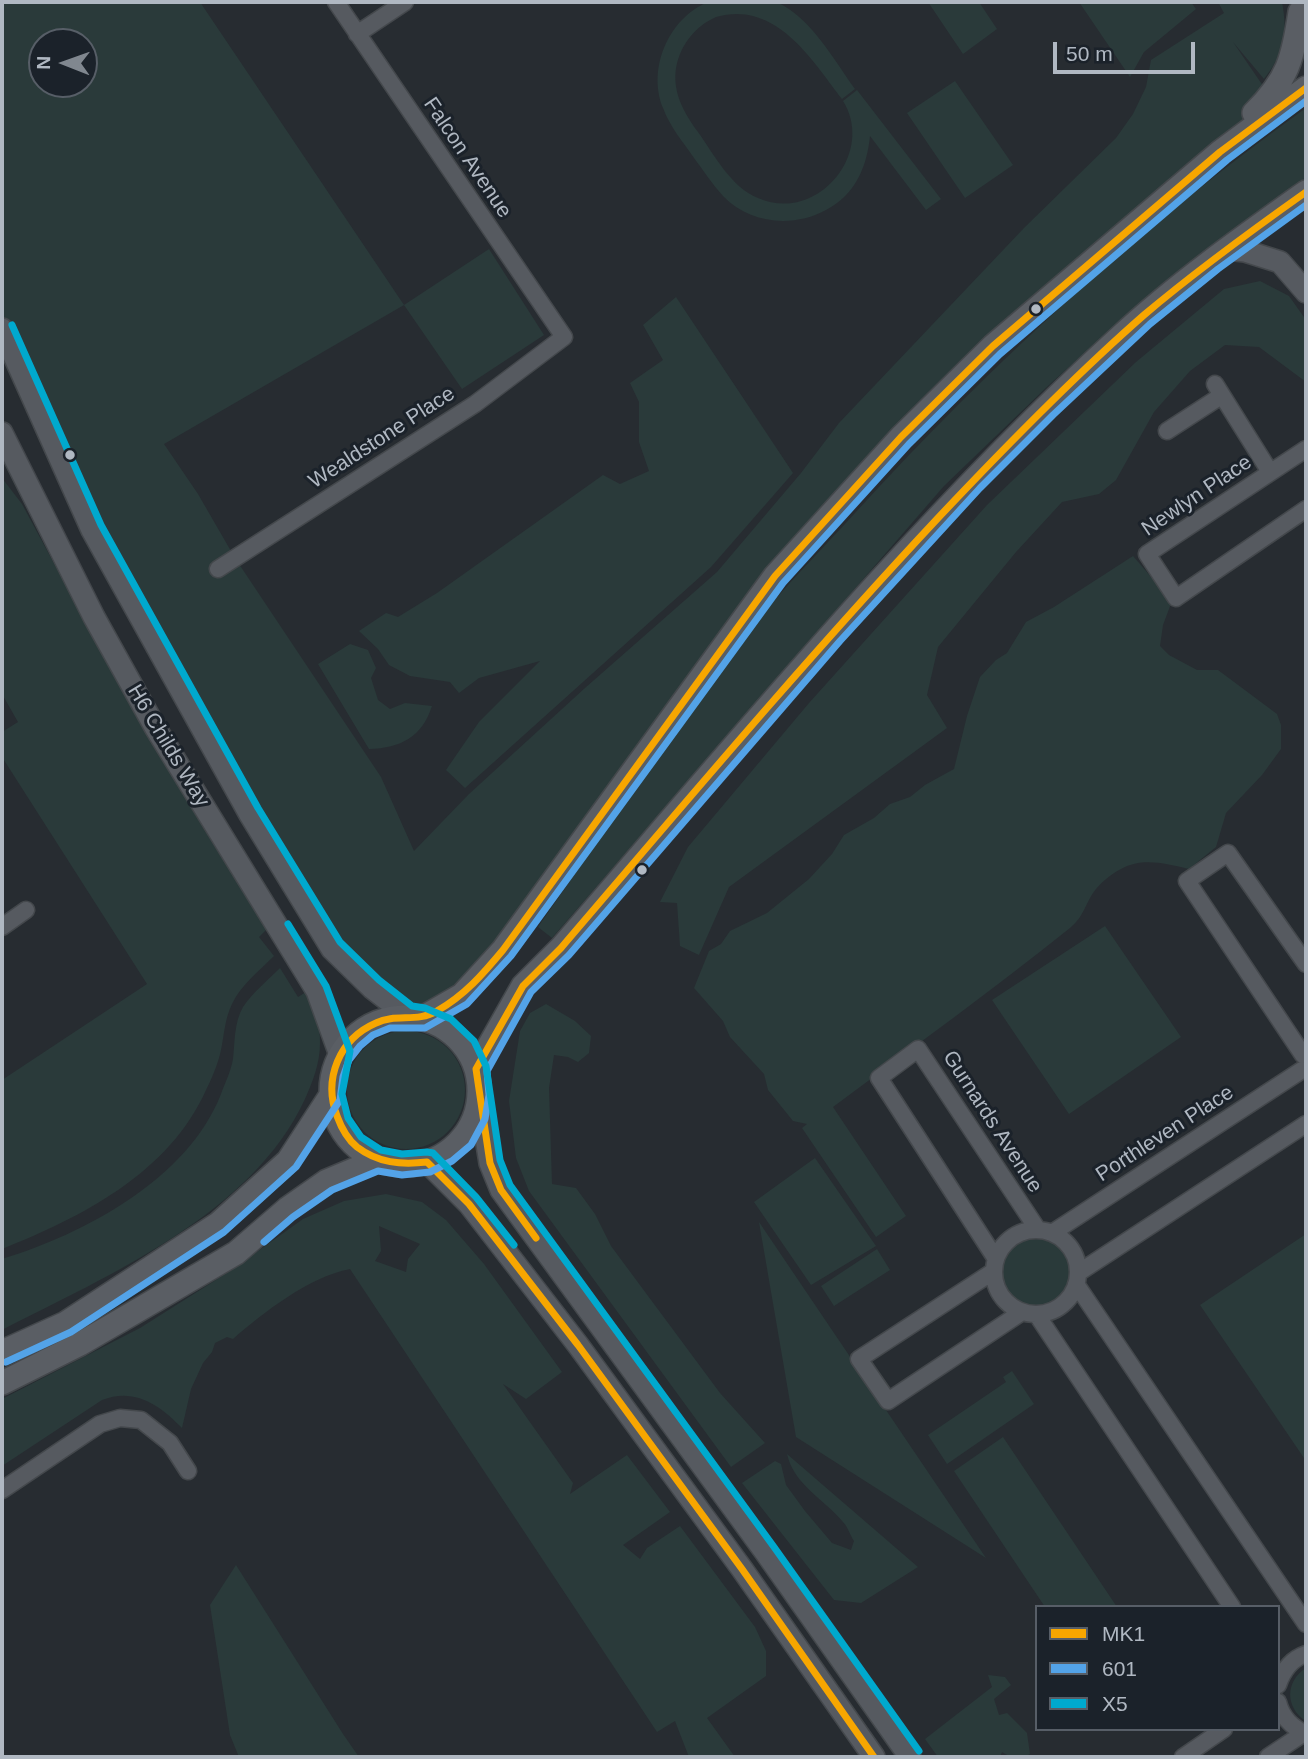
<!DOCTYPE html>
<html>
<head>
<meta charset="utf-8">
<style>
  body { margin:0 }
  #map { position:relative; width:1308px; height:1759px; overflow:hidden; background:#272c31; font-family:Arial,sans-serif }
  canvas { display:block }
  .frame { position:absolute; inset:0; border:4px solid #b0b8c2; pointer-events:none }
  .legend { position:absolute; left:1035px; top:1605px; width:245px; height:126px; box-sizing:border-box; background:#1b222a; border:2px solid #575e67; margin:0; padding:9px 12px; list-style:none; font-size:21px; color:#b0b8c2 }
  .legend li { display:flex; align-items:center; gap:14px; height:35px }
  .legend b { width:35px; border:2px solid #575e67 }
  .north { position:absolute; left:28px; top:28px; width:70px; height:70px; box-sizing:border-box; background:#1b222a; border:2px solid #575e67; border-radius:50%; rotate:271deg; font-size:19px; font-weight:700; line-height:28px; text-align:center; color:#b0b8c2 }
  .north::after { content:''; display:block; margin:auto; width:24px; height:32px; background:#80878f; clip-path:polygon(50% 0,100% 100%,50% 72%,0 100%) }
  .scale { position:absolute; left:1053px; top:42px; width:142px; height:32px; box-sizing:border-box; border:4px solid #b0b8c2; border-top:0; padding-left:9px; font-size:21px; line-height:24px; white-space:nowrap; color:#b0b8c2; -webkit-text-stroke:5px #1b222a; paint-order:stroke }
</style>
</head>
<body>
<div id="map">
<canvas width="1308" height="1759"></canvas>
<div class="frame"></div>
<ul class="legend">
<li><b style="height:9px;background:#f7a600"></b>MK1</li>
<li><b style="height:9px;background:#53a3e8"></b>601</li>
<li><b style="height:9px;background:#00a9ce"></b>X5</li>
</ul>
<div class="north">N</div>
<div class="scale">50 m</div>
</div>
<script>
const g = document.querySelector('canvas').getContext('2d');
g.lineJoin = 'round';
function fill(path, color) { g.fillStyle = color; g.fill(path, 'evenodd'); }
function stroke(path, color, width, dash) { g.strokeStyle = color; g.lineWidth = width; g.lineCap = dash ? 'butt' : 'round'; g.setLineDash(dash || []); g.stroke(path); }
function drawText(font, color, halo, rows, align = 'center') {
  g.font = font + ' Arial,sans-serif'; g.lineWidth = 6; g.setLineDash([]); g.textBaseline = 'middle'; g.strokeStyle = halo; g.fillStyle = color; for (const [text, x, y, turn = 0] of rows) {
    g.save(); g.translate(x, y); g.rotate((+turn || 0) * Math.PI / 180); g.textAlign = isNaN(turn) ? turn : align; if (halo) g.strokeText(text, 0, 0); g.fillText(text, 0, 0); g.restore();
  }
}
const green = new Path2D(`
  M2,2H200L404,305L489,249L544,335L462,389L404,305L164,444L198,494L235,558L381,777L414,851L469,794L585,688L717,572L801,473L839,423L1024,228L1116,138L1133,114L1146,87L1151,60L1224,13L1218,2H1282C1288,33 1284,54 1264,79L1233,42L1270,96L1248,119L993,346L775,576L503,950L422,1018L344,963L92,530L2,329ZM42,42H84V84H42Z
  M708,2H776C811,17 833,59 855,89L842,99C812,60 776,0 716,17C700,24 687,37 680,54C668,84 681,109 698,132C715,156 731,187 758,198C816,224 876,154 843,101L857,90L941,199L926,210L870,136C867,167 855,195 826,210C793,228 750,224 723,196C712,184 703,170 694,158C683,142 670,127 663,108C647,68 669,18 708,2Z
  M928,2H979L997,29L963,54Z
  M1079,2H1191L1196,9L1144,52L1130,77Z
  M955,81L1013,165L965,198L907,113Z
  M1306,108V177L1155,290L1049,385L944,486L552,938L538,927C613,820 685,711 767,609C795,576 826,545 855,513C991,364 1142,225 1306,108Z
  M1260,281L1289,296L1306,320V382L1259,347L1225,345L1190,371L1154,412L1116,480L1099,494L1062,502L1016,552L938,647L927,695L947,728L729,887L699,955L680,946L677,903L660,902L688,847L809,703L987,505L1136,362L1224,289Z
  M676,297L793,473L711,567L465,788L446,770L479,722L540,661L479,678L459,693L450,682L410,676L389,665L378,649L359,631L386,613L398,617L437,593L603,475L620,484L649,471L639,442V402L630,383L663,360L643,325Z
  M2,478L22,504L134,712L213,844L268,928L259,937L274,956C259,971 241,985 232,1004C225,1018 224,1035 221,1050C218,1064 212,1078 206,1090C169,1173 82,1217 2,1249V1080L147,984L2,757V732L18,722L2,694Z
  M1133,556L1172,601L1163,625L1160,646L1169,655L1197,670H1218L1277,714L1281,725V749L1262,775L1226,813L1216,847L1189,869C1166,864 1143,857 1121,869C1111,874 1100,883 1093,893C1084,907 1084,916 1070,928C993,990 912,1048 833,1107L906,1216L876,1237L802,1128L807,1124L793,1121L768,1090L764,1074L730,1037L723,1021L694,988L709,951L721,944L730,931L767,913L809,879L832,854L844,835L874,818L890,804L910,797L925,785L954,769L967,716L980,677L996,660L1007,653L1026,622L1054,607Z
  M350,644L368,650L376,668L371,678L378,700L390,709L405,703L432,706C422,737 401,748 369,749L318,664Z
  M1105,926L1181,1037L1069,1114L992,1000Z
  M280,968L298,997L306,992C312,1008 321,1025 320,1043C320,1063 313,1081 305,1099C252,1214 109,1275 2,1330V1259C84,1234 188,1179 221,1094C225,1083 231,1071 233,1059C235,1041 234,1023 243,1007C253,992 268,980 280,968Z
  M546,1004L575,1021L591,1036L589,1053L578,1062L568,1057L554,1055L549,1088L552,1184L576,1188L595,1214L611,1246L720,1393L765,1443L731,1467L529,1191L516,1158L509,1101L520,1031L530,1013Z
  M347 1090a59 59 0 1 1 118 0a59 59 0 1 1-118 0Z
  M815,1158L876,1246L811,1285L754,1202Z
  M386,1194L422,1202L446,1220L484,1264L562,1372L526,1399L503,1384L573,1483L570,1494L627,1455L670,1512L623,1545L640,1559L647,1548L680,1526L755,1627L766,1651V1676L707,1718L735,1757H689L675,1721L657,1732L350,1269C309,1277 264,1312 233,1339L227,1337L215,1343L212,1352L203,1363L191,1389L182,1428C160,1405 134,1387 102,1400L2,1466V1399L140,1328L230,1271L303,1219L344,1201ZM379,1226L420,1244L408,1259L406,1272L375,1261L381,1251Z
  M759,1222L986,1558L796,1437Z
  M1306,1234V1461L1200,1305Z
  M1002 1273a34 34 0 1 1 68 0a34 34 0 1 1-68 0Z
  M877,1249L890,1270L834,1306L821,1286Z
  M1012,1371L1034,1404L947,1464L928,1435L1006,1382L1003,1377Z
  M1003,1437L1117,1607H1045L954,1471Z
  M787,1454L918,1567L861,1603L834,1600L742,1483L775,1461L781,1464L786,1485L805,1511L832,1543L851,1550L854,1541C850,1535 848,1527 843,1522C824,1499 794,1485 787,1454Z
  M236,1565L343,1734L359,1757H239L230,1735L210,1605Z
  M1306,1668V1721C1285,1708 1285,1681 1306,1668Z
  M988,1675L1005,1677L1011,1685L994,1699L999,1715L1007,1713L1027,1733L1030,1754C1021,1759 1010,1758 1002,1752L1000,1757H938L925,1739L992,1687Z`);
const minor = new Path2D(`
  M357,34L405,2
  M1215,384L1270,472
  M1167,431L1221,396
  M1306,449L1147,554L1176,598L1306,509
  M218,569L475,404L564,337L336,2
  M2,927L26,910
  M1303,1055L1187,881L1228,853L1306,964
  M994 1272a42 42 0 1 1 84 0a42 42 0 1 1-84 0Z
  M1052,1233L1302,1070
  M996,1259L879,1078L918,1049L1038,1230
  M994,1271L859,1359L888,1401L1022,1312
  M1078,1273L1306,1124
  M1076,1284L1306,1624
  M1037,1315L1232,1607
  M2,1490L100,1424L120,1418L141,1420L170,1443L188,1471
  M1278,1685C1283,1670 1291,1659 1306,1654
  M1278,1702C1282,1718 1292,1727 1306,1734
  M1183,1757L1224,1729
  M1268,1757L1304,1733`);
const tertiary = new Path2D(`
  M1227,249L1245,251L1280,262L1306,292
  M2,329L92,530L249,813L332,949L372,988L408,1016
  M2,433L94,617L155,727L317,991L340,1055
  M479,1095L490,1163L501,1190L766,1553L910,1757
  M427,1162L469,1204L578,1345L742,1569L874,1757`);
const secondary = new Path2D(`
  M1254,113C1288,79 1293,59 1300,12
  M331 1091a74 74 0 1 1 148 0a74 74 0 1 1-148 0Z
  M422,1018L462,995L503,950L775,576L901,437L993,346L1220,152L1306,88
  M476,1069L523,986L561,948C741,739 917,523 1121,336C1178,283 1243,237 1306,192
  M2,1352L66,1323L218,1224L288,1161L331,1095
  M2,1383L80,1344L236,1253L287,1209L327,1181L377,1160`);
const bus1 = new Path2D(`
  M536,1238L501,1190L490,1163L476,1069L523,986L561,948C685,803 808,657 938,518C1004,448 1072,378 1144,315C1196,271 1251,231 1306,192
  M874,1757L742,1569L578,1345L469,1204L427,1162C401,1165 378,1163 357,1147C347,1139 341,1127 337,1116C323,1079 339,1039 376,1023C396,1013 417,1023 437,1011C465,995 483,974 503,950L775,576L901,437L993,346L1220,152L1306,88`);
const bus2 = new Path2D(`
  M264,1242L293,1217L332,1190L378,1171L402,1175L430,1172L452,1161L471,1145L485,1119L489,1095L487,1071L531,992L569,955L840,641L980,488L1053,415L1150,324L1218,269L1306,205
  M6,1362L71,1332L224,1232L296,1167L340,1100L343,1077L349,1060L360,1046L373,1035L390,1028H425L467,1004L511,956L783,583L909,444L1000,354L1227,160L1306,101`);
const bus3 = new Path2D(`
  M12,325L101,525L258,808L340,942L379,980L412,1006L425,1008L451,1019L474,1041L486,1066L500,1160L510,1185L774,1547L919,1751
  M288,924L326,986L350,1051L342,1094L348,1118L361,1137L381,1150L402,1154L427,1152L433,1153L476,1197L514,1245`);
const markers = [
  [1036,309,6,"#b0b8c2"],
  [70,455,6,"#b0b8c2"],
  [642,870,6,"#b0b8c2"]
];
const streetNames = [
  ["Falcon Avenue",467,158,56],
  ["Wealdstone Place",382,438,-33],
  ["Newlyn Place",1197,496,-34],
  ["H6 Childs Way",168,746,59],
  ["Gurnards Avenue",992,1122,57],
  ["Porthleven Place",1165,1134,-33]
];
fill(green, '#2a3a3a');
stroke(minor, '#44484c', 19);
stroke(tertiary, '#44484c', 24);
stroke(secondary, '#44484c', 26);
stroke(minor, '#565a60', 16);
stroke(tertiary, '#565a60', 21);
stroke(secondary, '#5a5e64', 23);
stroke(bus1, '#f7a600', 7);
stroke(bus2, '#53a3e8', 7);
stroke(bus3, '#00a9ce', 7);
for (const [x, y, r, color] of markers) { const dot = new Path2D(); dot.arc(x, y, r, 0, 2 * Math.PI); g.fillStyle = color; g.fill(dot); stroke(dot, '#1b222a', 2.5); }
drawText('21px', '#b0b8c2', '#1b222a', streetNames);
</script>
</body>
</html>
